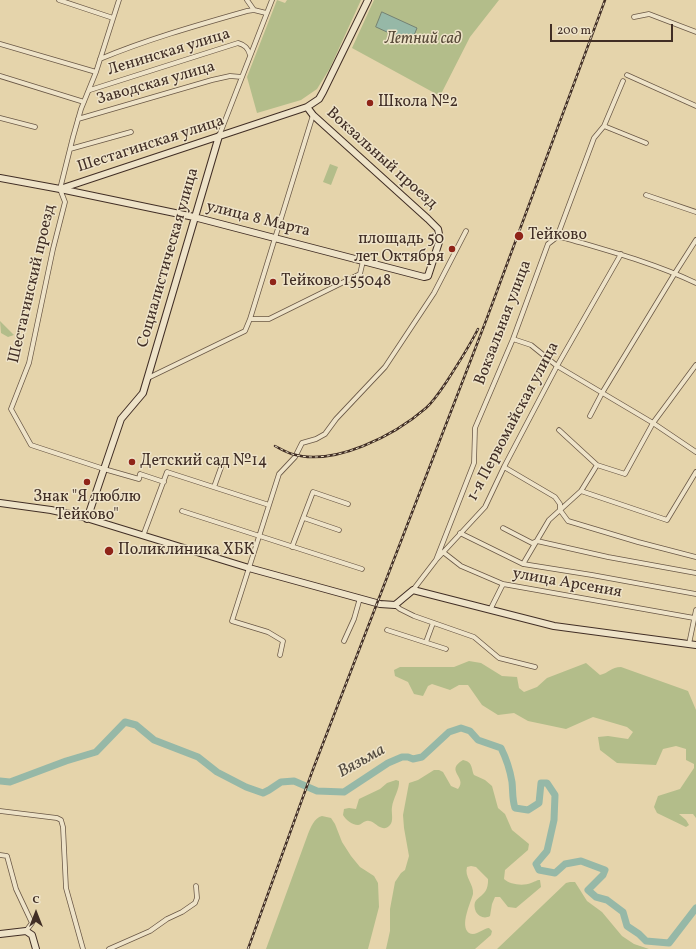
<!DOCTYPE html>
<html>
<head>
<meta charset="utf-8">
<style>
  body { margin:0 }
  #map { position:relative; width:696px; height:949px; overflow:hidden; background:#e5d4ab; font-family:Vollkorn,serif }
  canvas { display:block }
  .north { position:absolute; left:16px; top:893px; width:40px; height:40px; -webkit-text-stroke:3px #eee3c8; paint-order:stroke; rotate:0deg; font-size:11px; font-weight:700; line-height:16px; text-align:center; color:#412e25 }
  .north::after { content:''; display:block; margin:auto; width:14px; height:18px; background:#412e25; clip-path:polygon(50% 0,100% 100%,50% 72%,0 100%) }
  .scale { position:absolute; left:550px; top:24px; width:123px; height:18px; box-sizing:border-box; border:2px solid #412e25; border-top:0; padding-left:5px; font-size:12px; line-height:14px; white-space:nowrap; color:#412e25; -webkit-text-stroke:3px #eee3c8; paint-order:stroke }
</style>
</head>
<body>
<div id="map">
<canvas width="696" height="949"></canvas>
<div class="north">С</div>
<div class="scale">200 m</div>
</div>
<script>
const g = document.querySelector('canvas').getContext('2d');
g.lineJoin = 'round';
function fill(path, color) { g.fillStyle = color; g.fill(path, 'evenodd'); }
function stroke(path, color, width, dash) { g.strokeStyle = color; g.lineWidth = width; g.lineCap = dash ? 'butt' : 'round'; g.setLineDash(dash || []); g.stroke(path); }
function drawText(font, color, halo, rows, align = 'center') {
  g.font = font + ' Vollkorn,serif'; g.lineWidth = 3; g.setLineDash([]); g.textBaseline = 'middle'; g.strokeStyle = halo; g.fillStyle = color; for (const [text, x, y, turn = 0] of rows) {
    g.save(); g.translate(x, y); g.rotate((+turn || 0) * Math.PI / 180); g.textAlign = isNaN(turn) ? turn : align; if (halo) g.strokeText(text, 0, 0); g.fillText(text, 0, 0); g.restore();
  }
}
const green = new Path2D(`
  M277,0L285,3L287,0H361L330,68L317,89L301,100L257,113L247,77Z
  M374,0H499L470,37L440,96L352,48Z
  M330,164L338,167L331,185L323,182Z
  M0,321L14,335L8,337L1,333Z
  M469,661L481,663L502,676L517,677L519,688L524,692L537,687L547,678L586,663L600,675C609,673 611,667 621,667L688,691L696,710V818L693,814H679L686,820L689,825L686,827L657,813L654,807L658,796L680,789L694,768V764L686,760V749L676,746L663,749L656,765L617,763L600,750L598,737L608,736L628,739L633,732L627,727L593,717L566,729L528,721L514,713L498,715L482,705L468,685H459L450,690L432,684L428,686L423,696L414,694L408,682L395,676L394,670L400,667H454Z
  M463,760C473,762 471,768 474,775L485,780L492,786L498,808L505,814L512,830L529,844L528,850L505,870L504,879C510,885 524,886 531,883C535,882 536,880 540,880L541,887L516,908L508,907L500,897H495L492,904L490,916C485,919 479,917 476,912C469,894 489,901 488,879L476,867L471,866L467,867C464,877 474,884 473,894C471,902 459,926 469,933C476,937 483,928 489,928L492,931L491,935L475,949H386L390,931V909L395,882L401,873L405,870L409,856L404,828L403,815L409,783L418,780L434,770H439L443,772L451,786L458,789C468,777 444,771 463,760Z
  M396,780L399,781C400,788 393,799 392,807C391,812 394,821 390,825C382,834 375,821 369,821C364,820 362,825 358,825C352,825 345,819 343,815L344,809L349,808L356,809L359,799L380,789L387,783Z
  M322,816L331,818L335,824L342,842L351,856L360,867L374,876L378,883L379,907L368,949H266L308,834C311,827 314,818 322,816Z
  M570,882H575L587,901L602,912L622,936L634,944L649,949H497L566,883Z`);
const water = new Path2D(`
  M382,12L417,28L411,43L376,27Z`);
const river = new Path2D(`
  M0,781L10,782L66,761L96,752L125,722L136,725L154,740L198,757L217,772L246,787L263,793L269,790L281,782L294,781L317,791L344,792L388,763L402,757H408L413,759L422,757L449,732L461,728L470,731L478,740L501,748C506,758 510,770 512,782C513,791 512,799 515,808L528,810L539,803L541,783H547L555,795L554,820L547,851L536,864L539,870L555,873L565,864L581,861L605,870L603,875L588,890L596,897L607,900L623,912L627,926L639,934L646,941L669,943L696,908`);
const street = new Path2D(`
  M59,0L113,18
  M119,0L96,72L81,109L73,137L60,189L65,202L53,249L29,363L11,409L31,445L104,469L139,479L140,474L164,482
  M247,0L254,10
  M634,17L649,14L696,32
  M0,44L96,72
  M100,59C148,39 198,25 247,11L254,10L266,13
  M627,75L696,106
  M0,76L84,102
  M90,90L238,43C245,45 248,48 250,55
  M0,118L35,127
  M78,119L212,80L230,76L242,77
  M604,126L646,143
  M219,136L272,0
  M70,149L131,132
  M646,195L696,212
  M557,237L565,238C609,251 654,263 696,283
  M250,319L313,115
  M513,339L531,345L557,366L653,423L696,452
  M148,378L245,331L250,319H269L360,274L363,261
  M590,416L602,393L675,273L696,240
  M559,430L597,465L625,474L653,423L696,365
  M504,467L555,497L560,504V510L568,521L638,542L696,557
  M214,487L223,462
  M581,491L667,520L696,472
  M182,511L362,569
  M304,518L339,530
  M503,528L532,543L537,541L608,557L696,573
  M460,533L523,564L592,575L696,594
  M143,536L167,472L269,505
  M292,547L313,492L348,504
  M443,552L461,566L503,584L694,618
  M436,560L474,463L475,428L513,339L548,244L557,237L594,138L604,126L623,81
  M523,564L549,520L581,491L597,465
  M413,590L436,560L485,507L504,467L557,366L621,254
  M395,605L400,609L414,616L474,637L499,658L535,667
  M490,610L503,584
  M387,630L446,649
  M344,641L354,619L360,598
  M426,642L433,623
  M689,644L696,610
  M280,655L283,641L268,632L232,621L279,474L295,457L302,443L316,439L325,434L336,419L385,367L434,293L466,231
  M0,811L57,818L61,820L63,827L66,888L83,949
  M0,855L7,856L16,889L32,923L26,931
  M109,949L150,931L167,919L182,912L195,903L197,898L196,886`);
const secondary = new Path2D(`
  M0,178L60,189L307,107L319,99L323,92L368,0
  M60,189L194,217L424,277L428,276L440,239L438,229L428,219L313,115L307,107
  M0,503L51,510L83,517L249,568L380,604L395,605L413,590L554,626L696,645
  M87,519L121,419L143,393L219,136
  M0,934L26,931L32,935L36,949`);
const rail = new Path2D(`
  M275,446C281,449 286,452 292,454C334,467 395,435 426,408C434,401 441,390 447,381C458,364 469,347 478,329
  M248,949L312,772L487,318L605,0`);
const markers = [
  [370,103,4,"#8f2418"],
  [519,236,5,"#8f2418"],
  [452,249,4,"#8f2418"],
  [273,282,4,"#8f2418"],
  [132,462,4,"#8f2418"],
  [87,482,4,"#8f2418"],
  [109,551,5,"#8f2418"]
];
const parkNames = [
  ["Летний сад",423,40]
];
const streetNames = [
  ["Ленинская улица",169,53,-17],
  ["Заводская улица",156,84,-16],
  ["Шестагинская улица",151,145,-18],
  ["Вокзальный проезд",381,159,42],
  ["улица 8 Марта",258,220,14],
  ["Социалистическая улица",169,258,-74],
  ["Шестагинский проезд",33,284,-77],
  ["Вокзальная улица",504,323,-69],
  ["1-я Первомайская улица",514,422,-62],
  ["улица Арсения",567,584,10]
];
const poiNames = [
  ["Школа №2",378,103],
  ["Тейково",528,236],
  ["площадь 50",444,240,"right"],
  ["лет Октября",444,258,"right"],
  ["Тейково 155048",281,282],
  ["Детский сад №14",140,462],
  ["Знак \"Я люблю",87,498,"center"],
  ["Тейково\"",87,516,"center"],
  ["Поликлиника ХБК",118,551]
];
const waterNames = [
  ["Вязьма",362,762,-29]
];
fill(green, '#b3bd8a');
fill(water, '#96b8a7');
stroke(water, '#748173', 1);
stroke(river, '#96b8a7', 7);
stroke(street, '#6a5846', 5.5);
stroke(secondary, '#412e25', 8);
stroke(street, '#eee3c8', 4);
stroke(secondary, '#eee3c8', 6);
stroke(rail, '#412e25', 2.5);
stroke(rail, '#eee3c8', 1, [3]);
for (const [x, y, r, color] of markers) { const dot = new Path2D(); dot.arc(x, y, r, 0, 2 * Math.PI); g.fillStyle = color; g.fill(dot); stroke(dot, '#eee3c8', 1.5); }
drawText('italic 16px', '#584b39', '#eee3c8', parkNames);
drawText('16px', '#412e25', '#eee3c8', streetNames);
drawText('16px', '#412e25', '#eee3c8', poiNames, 'left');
drawText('italic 17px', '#524a3f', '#eee3c8', waterNames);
</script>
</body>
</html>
